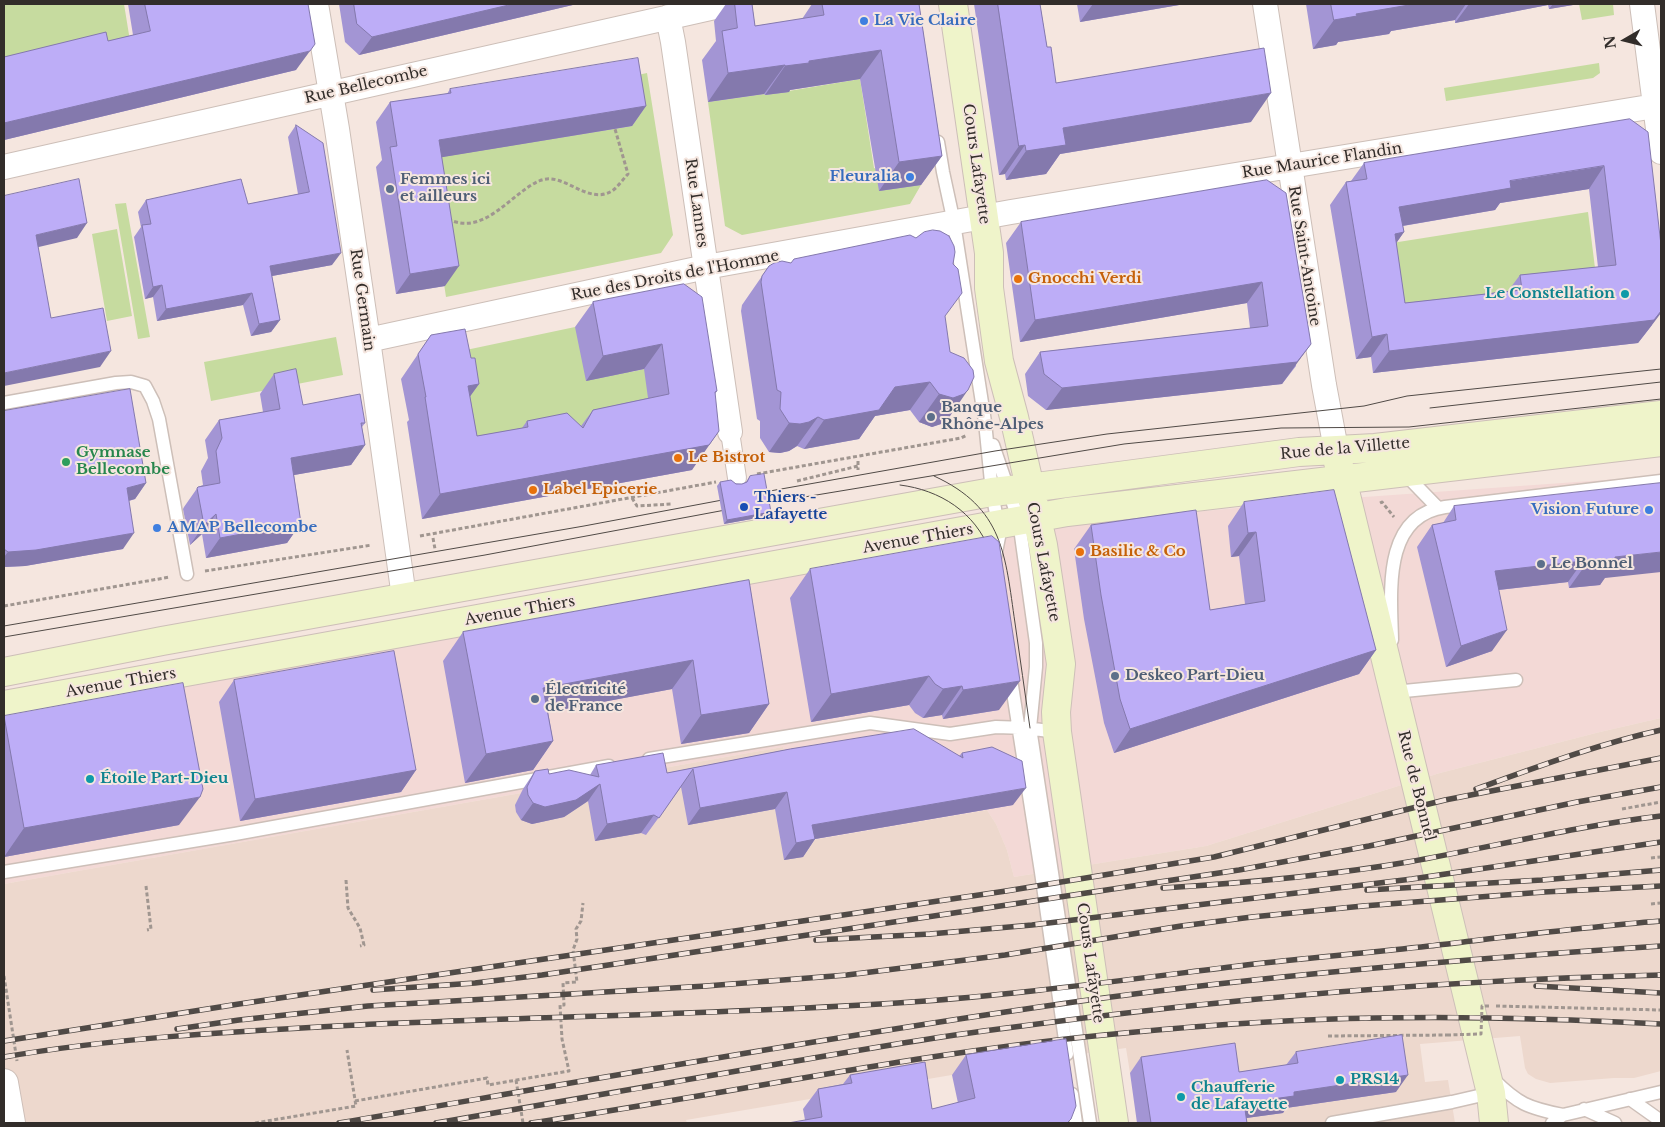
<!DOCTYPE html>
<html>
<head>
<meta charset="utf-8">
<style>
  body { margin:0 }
  #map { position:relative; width:1665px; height:1127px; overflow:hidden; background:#f5e6df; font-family:"Libre Baskerville",serif }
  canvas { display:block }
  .frame { position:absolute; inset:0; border:5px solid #322d2a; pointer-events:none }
  .north { position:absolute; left:1600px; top:15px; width:50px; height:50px; -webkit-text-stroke:4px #f5e6df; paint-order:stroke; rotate:262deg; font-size:14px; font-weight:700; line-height:20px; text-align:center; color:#322d2a }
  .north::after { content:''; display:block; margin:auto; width:18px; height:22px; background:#322d2a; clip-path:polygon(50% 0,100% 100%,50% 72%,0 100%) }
</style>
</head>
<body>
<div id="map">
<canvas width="1665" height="1127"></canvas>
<div class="frame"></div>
<div class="north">N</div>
</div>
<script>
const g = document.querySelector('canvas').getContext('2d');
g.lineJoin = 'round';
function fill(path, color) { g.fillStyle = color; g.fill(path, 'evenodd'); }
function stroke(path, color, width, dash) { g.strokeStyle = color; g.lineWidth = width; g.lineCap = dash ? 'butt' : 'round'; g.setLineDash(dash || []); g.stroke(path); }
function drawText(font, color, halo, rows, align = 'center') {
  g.font = font + ' "Libre Baskerville",serif'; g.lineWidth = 4; g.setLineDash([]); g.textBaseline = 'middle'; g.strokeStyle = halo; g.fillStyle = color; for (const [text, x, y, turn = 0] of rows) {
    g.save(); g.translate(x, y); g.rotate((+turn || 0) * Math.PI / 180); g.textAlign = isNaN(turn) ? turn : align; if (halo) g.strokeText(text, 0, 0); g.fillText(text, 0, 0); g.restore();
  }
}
const commercial = new Path2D(`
  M1661,476V718L1600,732L1440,773L1206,846L1014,877L1007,850L996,824L987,810L800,842L783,747L4,884V716L1040,527L1308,501Z`);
const built = new Path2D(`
  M1661,718V1071L1634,1078H1614L1550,1083L1536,1079L1528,1074L1525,1068L1520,1036L1420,1044L1425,1082L1448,1080L1455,1123H1233L1223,1059L1130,1073L1126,1048L1052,1058L686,1120L687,1123H4V884L783,747L801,842L987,810L996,824L1007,850L1014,877L1206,846L1440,773L1600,732Z`);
const green = new Path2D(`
  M4,4H124L131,47L4,69Z
  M1579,4H1613L1614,15L1582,20Z
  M1599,63L1600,73L1593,78L1446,101L1444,88Z
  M647,73L673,235L661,253L446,297L425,159L632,126L624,78Z
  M860,79L874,168L921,185L910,204L742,235L725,226L708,102L764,94L765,95Z
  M126,203L150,337L138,339L115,204Z
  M1588,212L1597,284L1399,325L1392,243Z
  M117,229L132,316L107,321L92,234Z
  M575,327L631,372L644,369L649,373L651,419L466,468L447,354Z
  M336,337L343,375L211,401L204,362Z`);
const path = new Path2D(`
  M448,219C484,237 510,194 539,181C563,170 587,206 612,191C618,187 623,179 628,174L615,129
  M858,461V470
  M757,474L961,438L967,435
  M797,481L858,466
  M632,498L637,506L672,504
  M1380,503L1382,502L1394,517
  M420,536L716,482
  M433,538L435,549
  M205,571L372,545
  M4,606L170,577
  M1622,809L1661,802
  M1651,858L1661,857
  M346,880L348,908L360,928L364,945L360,946
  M146,886L151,929L147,930
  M1651,904L1661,903
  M4,976L17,1061
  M1496,1006L1661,1010
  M1328,1036L1447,1035
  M516,1080L523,1123
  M355,1101L487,1078L488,1085L569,1071L562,1039L560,1005H564L563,983L577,982L573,950L577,939L576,929L581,921L583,903
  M255,1123L356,1106L347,1050`);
const service = new Path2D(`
  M938,142L943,172L954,223L985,422L992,492L998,525L999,537L995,557
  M4,403L116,383L131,382L145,386L153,401L159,419L187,574
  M993,445L1019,521L1036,643V667L1030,728L1090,1123
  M1404,473L1438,508
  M1392,640C1391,593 1382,516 1445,507L1661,481
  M1010,673L1041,872L1067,1054
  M1394,692L1516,680
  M649,759L870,723L950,734L996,727L1026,728L1057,732
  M4,872L235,834L609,766
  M1493,1079C1518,1104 1528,1108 1563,1115L1552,1123
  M1072,1094L1076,1123
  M1630,1099L1661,1121
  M1584,1109L1615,1123
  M1563,1115L1661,1092
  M1332,1123L1452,1102L1491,1093`);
const pedestrian = new Path2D(`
  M730,432L737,478`);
const minor = new Path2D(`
  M316,4L337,129L368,340L404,597
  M1265,4L1324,385L1336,449
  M1642,4L1661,152
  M668,17L673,42L730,432
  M4,167L728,4
  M368,340L706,267L1011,212L1661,105`);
const tertiary = new Path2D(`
  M4,1083L11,1123`);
const secondary = new Path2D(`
  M953,4L989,253V288L999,361L1014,417L1043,545L1061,664L1056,712L1057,732L1114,1123
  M1338,462L1491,1093L1494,1123
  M4,672L162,641L992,492L1029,488L1299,452L1375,448L1661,415
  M4,705L1067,512L1661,442`);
const tram = new Path2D(`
  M1430,408L1661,382
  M934,476C1004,508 1005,555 1015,623C1020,658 1025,693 1030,728
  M900,485C940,490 975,512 990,551
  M753,494L995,451L1107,434L1364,406L1407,396L1661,369
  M756,505L1124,444L1281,428L1409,427L1661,399
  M4,626L584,526L733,498
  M4,637L485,555L736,508`);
const rail = new Path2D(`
  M1476,789C1537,767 1598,744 1661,730
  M1163,888C1245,883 1327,876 1408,862C1492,847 1576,826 1661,816
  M1367,890L1542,880L1661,870
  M816,940L930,934L1032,925L1412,879L1661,842
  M1536,986L1661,993
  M373,990L475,983L542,975L1239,870L1369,846L1577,802L1661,787
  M177,1029L239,1020L368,1006L706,986L847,975L1005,955L1181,926L1252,917L1363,906L1544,892L1661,886
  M4,1041L239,1004L1006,891L1214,857L1445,800L1661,758
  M4,1057C114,1038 225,1032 337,1026C518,1017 699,1015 880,1004C1002,997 1124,980 1246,965C1306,958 1368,953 1429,946C1506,937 1583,927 1661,921
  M339,1123C584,1081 828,1037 1074,1002C1269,975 1465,959 1661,946
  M436,1123C544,1105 652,1086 760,1067C839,1054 919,1039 999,1029C1219,999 1440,980 1661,975
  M531,1123C729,1094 925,1051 1125,1033C1208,1025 1292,1019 1376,1018C1471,1016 1566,1019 1661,1024`);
const pathBridge = new Path2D(`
  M1447,1035L1481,1034L1482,1006H1491`);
const wall = new Path2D(`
  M128,4H308L296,70L4,140V57L108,41L133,35Z
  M339,4H577L359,55L345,42Z
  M726,4H752L755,26L802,19L812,4H919L942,156L921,185L879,191L860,79L790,90L789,92L765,95L764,94L708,102L702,60L716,41L714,21Z
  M974,4H1040L1047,47L1056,83L1251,122L1060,154L1046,174L1006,180L1005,174L999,175Z
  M1077,4H1185L1080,22Z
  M1306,4H1579L1549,9L1548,5L1455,23V20L1391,31L1389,34L1338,42L1336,45L1313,49Z
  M450,89L646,106L632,126L442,157L445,286L396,294L376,167L382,160L376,122L390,102L447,94Z
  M1630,119L1652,325L1638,343L1373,373L1371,357L1356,359L1330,205L1346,182L1351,181L1364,163ZM1589,189L1598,267L1520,275L1508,291L1405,303L1396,243L1404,232L1403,226L1495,210L1500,203Z
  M296,125L332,265L272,276L280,320L271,332L251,336L243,305L157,321L153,297L145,299L134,237L141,227L138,212L146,200L248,204L298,194L288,137Z
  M1267,180L1296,366L1282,384L1046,410L1028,396L1025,374L1040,352L1250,328L1247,303L1020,342L1006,243L1021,222Z
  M769,266L945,317L948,419L944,423L932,427L919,422L910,410L875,416L859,439L804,449L797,446L789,451L780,453L769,452L760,438V421L757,419L741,311L742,305Z
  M684,284L717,391L715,394L692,470L422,519L407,422L409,420L401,379L431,335L471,358L479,384L470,396L477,436L522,428L527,421L581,426L593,410L648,398L644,369L586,381L575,327L593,302Z
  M274,374L303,405L365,423L362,427L365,445L351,465L294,475L301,523L287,543L206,558L202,534L190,545L183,509L184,507L198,487L203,485L201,471L208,458L205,440L219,420L263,412L260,394Z
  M4,411L146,483L135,499L129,501L123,549L25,566L4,567Z
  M750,476L771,512L768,516L724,524L717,486L720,482L742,484L746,482Z
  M1661,483L1600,585L1569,588L1568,582L1499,590L1492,651L1446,667L1417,547L1432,525L1443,523L1454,506Z
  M1244,502L1376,650L1359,674L1114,753L1104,723L1084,619L1074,549L1091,525L1210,610L1245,604L1239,556L1231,557L1228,526Z
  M810,569L999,710L943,719L942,715L923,718L915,713L909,705L811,722L790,598Z
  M749,580L769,704L749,733L681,744L672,689L548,712L553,741L533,770L465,783L443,661L463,632Z
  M234,680L416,770L401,792L240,821L219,702Z
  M4,716L179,825L4,857Z
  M790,749L959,756L962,753L1013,805L815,839L803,857L784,860L775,809L688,825L681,787L646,835L641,833L595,841L588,801L564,817L532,824L521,820L516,812L515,805L523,789L535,771L549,774L590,775L596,765L667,773Z
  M1296,1052L1396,1092L1286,1108L1283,1113L1246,1118L1247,1123H1137L1130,1073L1141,1057L1239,1072L1286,1065Z
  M966,1055L1068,1123L805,1120L803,1109L818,1089L843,1084L850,1075L932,1109L958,1103L952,1075Z`);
const shadedWall = new Path2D(`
  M513,4H577L359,55L372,37Z
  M1093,4H1185L1080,22Z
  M1408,4H1466L1455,20L1391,31L1389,34L1338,42L1336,45L1313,49L1334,20L1356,14Z
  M1469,4H1549L1548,5L1455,23Z
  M1553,4H1579L1549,9Z
  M881,50L860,79L790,90L789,92L765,95L785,66L809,61Z
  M310,51L296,70L4,140V123Z
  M785,65L764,94L708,102L728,73Z
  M1271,93L1251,122L1060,154L1046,174L1006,180L1026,151L1063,128Z
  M646,106L632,126L425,160L439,140Z
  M1025,145L1005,174L999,175L1019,146Z
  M942,156L921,185L879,191L899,162Z
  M1604,166L1589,189L1500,203L1495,210L1384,229L1399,207L1510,181Z
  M87,223L77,238L26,250L36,235Z
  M1404,232L1388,255L1395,234Z
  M341,253L332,265L261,278L270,266Z
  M459,266L445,286L396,294L410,274Z
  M1262,282L1247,303L1020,342L1035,320Z
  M162,285L153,297L145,299L153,287Z
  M252,293L243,305L157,321L166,309Z
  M1661,311V313L1652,325L1638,343L1373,373L1389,351Z
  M280,320L271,332L251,336L259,324Z
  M1387,334L1371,357L1356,359L1372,337Z
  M662,344L644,369L586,381L603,356Z
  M1311,344L1282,384L1046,410L1062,388Z
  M111,351L100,367L4,386V373Z
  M930,382L910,410L875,416L859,439L804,449L824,420L895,387Z
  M479,384L461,409L468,386Z
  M968,390L948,419L944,423L932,427L919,422L939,394Z
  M818,417L797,446L789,451L780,453L769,452L789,423Z
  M719,431L692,470L422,519L440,494Z
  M365,445L351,465L277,478L291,458Z
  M146,483L135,499L116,504L127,488Z
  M771,512L768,516L724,524L727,520Z
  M216,514L202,534L190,545L204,525Z
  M301,523L287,543L206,558L220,538Z
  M1256,532L1239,556L1231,557L1248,533Z
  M134,533L123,549L25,566L4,567V557L8,552Z
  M1661,552V572L1605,578L1600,585L1569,588L1584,567L1615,557Z
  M1583,561L1568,582L1480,592L1495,571Z
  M1507,630L1492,651L1446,667L1461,646Z
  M1376,650L1359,674L1114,753L1130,729Z
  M693,660L672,689L523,717L543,688Z
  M929,676L909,705L811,722L831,694Z
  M1020,681L999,710L943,719L963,690Z
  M962,686L942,715L923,718L943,689Z
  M769,704L749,733L681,744L701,715Z
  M553,741L533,770L465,783L486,754Z
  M416,770L401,792L240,821L255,799Z
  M600,784L588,801L564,817L532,824L521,820L533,803Z
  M1026,788L1013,805L815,839L803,857L784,860L796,843L812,825Z
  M787,792L775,809L688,825L700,808Z
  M200,797L179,825L4,857L24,828Z
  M654,815L641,833L595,841L607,824Z
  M1408,1075L1396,1092L1286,1108L1283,1113L1232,1120L1244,1103L1294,1092Z`);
const building = new Path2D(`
  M145,4H308L315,44L310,51L4,123V57L106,32L108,41L150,31Z
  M354,4H513L372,37L357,24Z
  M735,4H752L755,26L824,15L822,4H919L942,156L899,162L881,50L809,61V63L785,66V65L728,73L722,31L737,28Z
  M998,4H1040L1047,47H1051L1056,83L1264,48L1271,93L1063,128L1066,145L1026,151L1025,145L1019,146Z
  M1331,4H1409V5L1356,14L1357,16L1334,20Z
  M638,58L646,106L439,140L459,266L410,274L390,147L397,146L390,102L451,93L450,89Z
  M1630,119L1648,132L1661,245V311L1654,320L1389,351L1387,334L1372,337L1346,182L1367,179L1364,163ZM1604,166L1616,265L1520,275L1522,290L1405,303L1395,234L1404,232L1399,207L1511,188L1510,181Z
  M296,125L323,143L341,253L270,266L280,320L259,324L252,293L166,309L162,285L153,287L142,225L151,224L146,200L241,179L248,204L309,192Z
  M79,179L87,223L36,235L51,318L103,308L111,351L4,373V196Z
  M1267,180L1286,193L1311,344L1297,362L1062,388L1044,374L1040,352L1268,326L1262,282L1035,320L1021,222Z
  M933,230L940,231L949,236L954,246L955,252L953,264L958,269L962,293L945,316L950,352L964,358L973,370L974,377L968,390L964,394L953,398L939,394L930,382L895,387L879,410L824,420L818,417L809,422L800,424L789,423L780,409L781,392L777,390L761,282L762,276L769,266L774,263L782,261L791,263L794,259L910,235L916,238L924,232Z
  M684,284L702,297L717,391L715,392L719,431L709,445L440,494L425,397H426L418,354L431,335L465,329L471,358H475L479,384L468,386L477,436L528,427L527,421L567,413L583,428L593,410L669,394L662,344L603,356L593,302Z
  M296,369L303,405L360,394L365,423H361L365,445L291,458L301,523L220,538L216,514L204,525L197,488L198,487L220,483L216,451L222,438L219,420L280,409L274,374Z
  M130,389L146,483L127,488L134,533L36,550L8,552L4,549V411Z
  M764,474L771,512L727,520L720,482L731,480L736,484H742L747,482L750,476Z
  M1661,483V552L1615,557V564L1584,567L1583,561L1495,571L1507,630L1461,646L1432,525L1456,520L1454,506Z
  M1334,490L1376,650L1130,729L1120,699L1101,595L1091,525L1196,510L1210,610L1265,601L1256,532L1248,533L1244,502Z
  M992,536L999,542L1020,681L963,690L962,686L943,689L935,684L929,676L831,694L810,569Z
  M749,580L769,704L701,715L693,660L543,688L553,741L486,754L463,632Z
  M394,651L416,770L255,799L234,680Z
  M183,683L203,789L200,797L24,828L4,716Z
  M914,729L963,758L962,753L992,747L1022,761L1026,788L812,825L815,839L796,843L787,792L700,808L693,769L659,818L654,815L607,824L600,784L576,800L545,807L533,803L528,795L527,787L535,771L548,769L549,774L569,770L599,777L596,765L663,753L667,773L790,749Z
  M1402,1035L1408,1075L1294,1092V1096L1244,1103L1247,1123H1151L1141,1057L1235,1043L1239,1072L1298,1063L1296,1052Z
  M1066,1039L1076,1106L1071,1119L1067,1123H788L822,1117L818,1089L852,1083L850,1075L925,1062L932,1109L975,1098L966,1055Z`);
const markers = [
  [864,21,5,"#3f7fe0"],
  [910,177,5,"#3f7fe0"],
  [390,189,5,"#5c6f8a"],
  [1018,279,5,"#e8710a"],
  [1625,294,5,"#0f9aa8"],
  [931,417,5,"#5c6f8a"],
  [678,458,5,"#e8710a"],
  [66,462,5,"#2e9e5b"],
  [533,490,5,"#e8710a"],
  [744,507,5,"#1a4fb4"],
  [1649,510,5,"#3f7fe0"],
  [157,528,5,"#3f7fe0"],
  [1080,552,5,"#e8710a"],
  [1541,564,5,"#5c6f8a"],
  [1115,676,5,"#5c6f8a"],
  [535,699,5,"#5c6f8a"],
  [90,779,5,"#0f9aa8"],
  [1340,1080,5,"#0f9aa8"],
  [1181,1097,5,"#0f9aa8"]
];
const shopNames = [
  ["La Vie Claire",874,21],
  ["Fleuralia",900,177,"right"],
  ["Vision Future",1639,510,"right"],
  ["AMAP Bellecombe",167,528]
];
const streetNames = [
  ["Rue Bellecombe",366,85,-13],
  ["Rue Maurice Flandin",1322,161,-9],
  ["Cours Lafayette",976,164,82],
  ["Rue Lannes",696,203,82],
  ["Rue Saint-Antoine",1304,256,81],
  ["Rue des Droits de l'Homme",675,276,-11],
  ["Rue Germain",362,300,82],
  ["Rue de la Villette",1345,449,-5],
  ["Avenue Thiers",918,539,-10],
  ["Cours Lafayette",1043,562,79],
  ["Avenue Thiers",520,611,-10],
  ["Avenue Thiers",121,683,-10],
  ["Rue de Bonnel",1416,786,76],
  ["Cours Lafayette",1090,963,82]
];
const serviceNames = [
  ["Femmes ici",400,180],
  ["et ailleurs",400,197],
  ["Banque",941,408],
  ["Rhône-Alpes",941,425],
  ["Le Bonnel",1551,564],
  ["Deskeo Part-Dieu",1125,676],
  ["Électricité",545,690],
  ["de France",545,707]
];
const foodNames = [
  ["Gnocchi Verdi",1028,279],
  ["Le Bistrot",688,458],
  ["Label Epicerie",543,490],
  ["Basilic & Co",1090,552]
];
const cultureNames = [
  ["Le Constellation",1615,294,"right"],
  ["Étoile Part-Dieu",100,779],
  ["PRS14",1350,1080],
  ["Chaufferie",1191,1088],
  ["de Lafayette",1191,1105]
];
const leisureNames = [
  ["Gymnase",76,453],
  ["Bellecombe",76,470]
];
const transitNames = [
  ["Thiers -",754,498],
  ["Lafayette",754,515]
];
fill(commercial, '#f3d9d6');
fill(built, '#edd8cd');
fill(green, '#c6db9f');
stroke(service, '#cdbfb8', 15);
stroke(pedestrian, '#cdbfb8', 20);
stroke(minor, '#cdbfb8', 26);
stroke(tertiary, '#cdbfb8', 30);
stroke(secondary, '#cdbfb8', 30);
stroke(path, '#a09690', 3, [4, 2.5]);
stroke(service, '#fff', 12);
stroke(pedestrian, '#fff', 18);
stroke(minor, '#fff', 24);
stroke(tertiary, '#fff', 28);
stroke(secondary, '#eff4ca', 28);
stroke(tram, '#504a46', 1);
stroke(rail, '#504a46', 5.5);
stroke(rail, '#f5e6df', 4, [11]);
stroke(pathBridge, '#a09690', 3, [4, 2.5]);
fill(wall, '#a395d4');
fill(shadedWall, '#8479ad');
fill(building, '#bdadf7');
stroke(building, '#8479ad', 1);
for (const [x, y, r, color] of markers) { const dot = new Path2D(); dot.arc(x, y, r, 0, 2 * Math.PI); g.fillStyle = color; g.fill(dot); stroke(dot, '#f5e6df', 2); }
drawText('bold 15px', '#366cbe', '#f5e6df', shopNames, 'left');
drawText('15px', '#322d2a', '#f5e6df', streetNames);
drawText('bold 15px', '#4e5e75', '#f5e6df', serviceNames, 'left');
drawText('bold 15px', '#c56008', '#f5e6df', foodNames, 'left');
drawText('bold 15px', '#0d838f', '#f5e6df', cultureNames, 'left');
drawText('bold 15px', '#27864d', '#f5e6df', leisureNames, 'left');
drawText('bold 15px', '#164399', '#f5e6df', transitNames, 'left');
</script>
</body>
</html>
